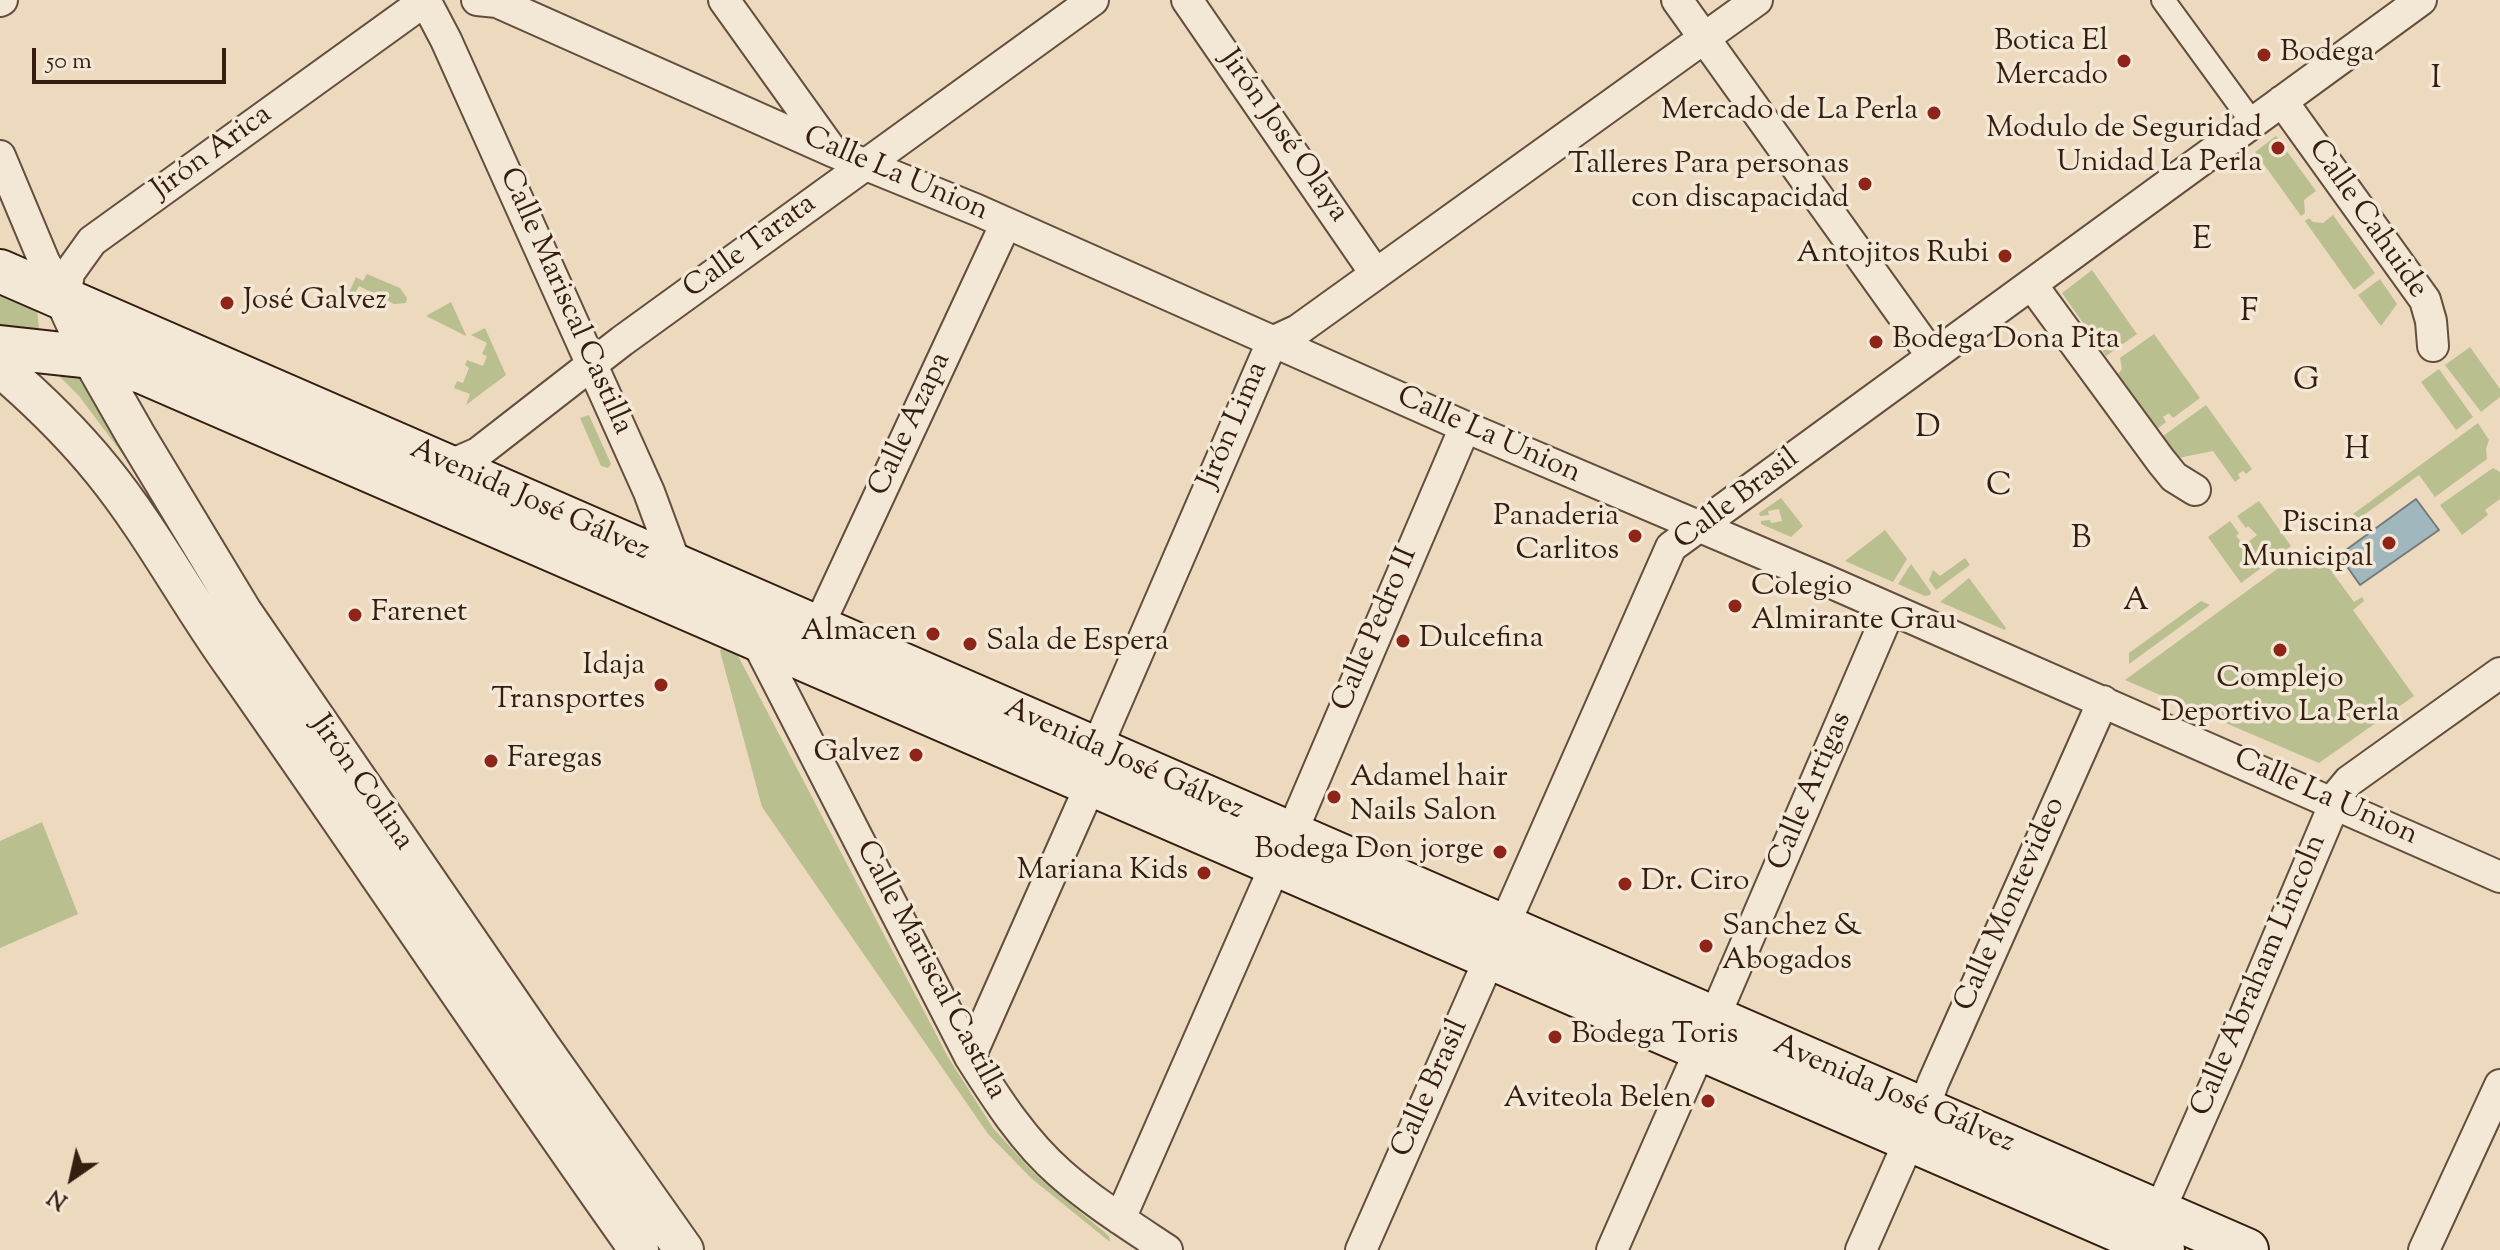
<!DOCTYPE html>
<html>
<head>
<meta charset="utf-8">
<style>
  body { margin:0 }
  #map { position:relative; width:2500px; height:1250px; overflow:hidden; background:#eddabe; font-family:"Sorts Mill Goudy",serif }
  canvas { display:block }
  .north { position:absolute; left:32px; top:1138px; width:80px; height:80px; -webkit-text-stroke:6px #f3e7d5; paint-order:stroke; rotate:214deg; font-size:22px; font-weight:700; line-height:32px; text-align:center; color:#351e10 }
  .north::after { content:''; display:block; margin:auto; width:28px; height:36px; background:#351e10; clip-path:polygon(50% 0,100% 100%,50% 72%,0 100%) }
  .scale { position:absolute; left:32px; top:48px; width:194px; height:36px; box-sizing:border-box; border:4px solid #351e10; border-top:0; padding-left:10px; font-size:24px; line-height:28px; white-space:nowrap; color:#351e10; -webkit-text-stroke:6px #f3e7d5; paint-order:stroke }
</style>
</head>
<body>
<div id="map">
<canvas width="2500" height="1250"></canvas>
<div class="north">N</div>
<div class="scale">50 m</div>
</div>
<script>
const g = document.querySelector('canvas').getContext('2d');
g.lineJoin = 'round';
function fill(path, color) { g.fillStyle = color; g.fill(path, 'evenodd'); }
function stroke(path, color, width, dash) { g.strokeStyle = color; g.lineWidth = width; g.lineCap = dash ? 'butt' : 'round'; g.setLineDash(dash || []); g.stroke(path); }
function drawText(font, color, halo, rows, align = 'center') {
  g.font = font + ' "Sorts Mill Goudy",serif'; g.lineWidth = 7; g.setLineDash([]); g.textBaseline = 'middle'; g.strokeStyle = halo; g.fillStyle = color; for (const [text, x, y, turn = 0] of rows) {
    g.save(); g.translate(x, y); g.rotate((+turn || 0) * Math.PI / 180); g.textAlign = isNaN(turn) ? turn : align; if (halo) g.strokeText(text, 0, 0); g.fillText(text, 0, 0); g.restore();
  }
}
const green = new Path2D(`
  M2276,136L2279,140L2269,147L2276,156L2286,150L2316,191L2304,200L2305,213L2301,216L2255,152Z
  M2333,215L2375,273L2354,290L2305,221L2309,218L2313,222L2323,223Z
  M2092,270L2137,334L2106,356L2062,293Z
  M367,274L400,288L407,298L406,303L394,304L359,286L353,297L348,295L356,277L363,281Z
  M2380,279L2397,304L2381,326L2358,295Z
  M0,293L37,310L40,337L23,336L0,326Z
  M451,302L466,335V336L426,316Z
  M485,328L506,375L466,405L470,394L454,388L457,381L463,383L469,368L465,365L467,360L483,366L487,356L482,354L487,343L471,335Z
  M2154,334L2200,398L2173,418L2169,413L2163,417L2166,422L2157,429L2118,374L2122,369L2120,358Z
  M2470,347L2500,389V397L2481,412L2445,365Z
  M2439,369L2473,417L2456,430L2421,382Z
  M54,371L87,373L130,464L79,396Z
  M2206,405L2252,469L2246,474L2243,471L2238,474L2240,478L2235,482L2213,451L2178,458L2163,436Z
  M589,415L611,464L608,468L601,466L580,418Z
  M2478,423L2489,440L2486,449L2487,459L2435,497L2419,475L2357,520L2353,514Z
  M2493,468L2500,472V499L2485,510L2488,515L2462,535L2440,505Z
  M1781,498L1803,526L1791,537L1761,524V521L1770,520L1771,523L1782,521L1779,509L1768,511L1769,515L1760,516L1759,513Z
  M2259,501L2291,546L2241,583L2208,537L2230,521L2239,533L2236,536L2244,545L2257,535L2248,526L2246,528L2237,516Z
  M1885,530L1907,559L1893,582L1845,561Z
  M2316,550L2354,602L2362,597L2364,601L2353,610L2414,696L2319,763L2125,680L2284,564L2289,570Z
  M1965,558L1970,565L1936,590L1929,580L1933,570L1940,576Z
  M1911,564L1931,592L1930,595L1925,596L1898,584Z
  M1969,578L2006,628L2005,630L1940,602Z
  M2201,601L2210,605L2129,664V653Z
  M725,643L735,650L948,1057L993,1128L1035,1174L1109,1236L1110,1242L1031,1178L988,1134L762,807L720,651Z
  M42,822L78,914L0,948V841Z`);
const water = new Path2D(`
  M2416,499L2439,530L2360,585L2339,555Z`);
const pedestrian = new Path2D(`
  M2163,0L2252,122`);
const minor = new Path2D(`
  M425,0L446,40L649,492L680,576
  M477,0L497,2L832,151L977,210L1477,432L1825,580L2500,877
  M724,0L830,148
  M1187,0L1375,273
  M1677,0L1932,356
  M0,1L2,0
  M2282,101L2425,300L2431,321L2433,346
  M0,156L44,261L65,300
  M2032,285L2161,461L2174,477L2195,490
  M65,300L69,273L92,241L426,0
  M448,466L478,453L622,341L1093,0
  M818,627L1006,223
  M755,638L970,1057C996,1098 1024,1142 1061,1174C1094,1203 1131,1226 1167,1250
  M1291,834L1465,427
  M1714,1018L1890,609
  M970,1057L1091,784L1097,749L1106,726L1272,342L1298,330L1757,0
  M1924,1109L1933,1083L2103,701
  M2159,1212L2227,1058L2339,793L2349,781L2500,673
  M1120,1219L1275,866
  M1361,1250L1671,547L2421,0
  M1612,1250L1700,1050
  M1861,1250L1910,1139
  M2424,1250L2500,1085`);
const tertiary = new Path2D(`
  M65,300L91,357L135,434L243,613L540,1046L684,1250
  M0,367C36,398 72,433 102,470C151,530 188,601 234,665C370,859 501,1056 639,1250`);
const secondary = new Path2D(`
  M0,271L2247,1250
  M0,347L91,357L142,372L2163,1250`);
const markers = [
  [2264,55,8,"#8f2418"],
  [2124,61,8,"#8f2418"],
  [1934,113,8,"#8f2418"],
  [2278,148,8,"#8f2418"],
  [1865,184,8,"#8f2418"],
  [2005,256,8,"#8f2418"],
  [227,303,8,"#8f2418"],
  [1876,342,8,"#8f2418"],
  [1635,536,8,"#8f2418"],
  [2389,543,8,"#8f2418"],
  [1735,606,8,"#8f2418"],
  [355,615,8,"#8f2418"],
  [933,634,8,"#8f2418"],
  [1403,641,8,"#8f2418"],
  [970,644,8,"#8f2418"],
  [2280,650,8,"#8f2418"],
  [661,685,8,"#8f2418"],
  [916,755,8,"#8f2418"],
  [491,761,8,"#8f2418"],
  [1334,797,8,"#8f2418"],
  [1500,852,8,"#8f2418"],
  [1204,873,8,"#8f2418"],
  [1625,884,8,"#8f2418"],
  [1706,946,8,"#8f2418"],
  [1555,1037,8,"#8f2418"],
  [1708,1101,8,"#8f2418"]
];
const poiNames = [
  ["Botica El",2108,44],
  ["Mercado",2108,78],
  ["Bodega",2280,55,"left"],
  ["Mercado de La Perla",1918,113],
  ["Modulo de Seguridad",2262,131],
  ["Unidad La Perla",2262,165],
  ["Talleres Para personas",1849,167],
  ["con discapacidad",1849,201],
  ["Antojitos Rubi",1989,256],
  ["José Galvez",243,303,"left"],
  ["Bodega Dona Pita",1892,342,"left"],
  ["Panaderia",1619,519],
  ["Carlitos",1619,553],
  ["Piscina",2373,526],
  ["Municipal",2373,560],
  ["Colegio",1751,589,"left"],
  ["Almirante Grau",1751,623,"left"],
  ["Farenet",371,615,"left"],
  ["Almacen",917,634],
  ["Dulcefina",1419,641,"left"],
  ["Sala de Espera",986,644,"left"],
  ["Idaja",645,668],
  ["Transportes",645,702],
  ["Complejo",2280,681,"center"],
  ["Deportivo La Perla",2280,715,"center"],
  ["Galvez",900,755],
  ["Faregas",507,761,"left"],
  ["Adamel hair",1350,780,"left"],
  ["Nails Salon",1350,814,"left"],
  ["Bodega Don jorge",1484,852],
  ["Mariana Kids",1188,873],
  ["Dr. Ciro",1641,884,"left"],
  ["Sanchez &",1722,929,"left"],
  ["Abogados",1722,963,"left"],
  ["Bodega Toris",1571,1037,"left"],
  ["Aviteola Belen",1692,1101]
];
const streetNames = [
  ["Jirón José Olaya",1282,137,55],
  ["Jirón Arica",213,154,-36],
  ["Calle La Union",895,176,23],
  ["Calle Cahuide",2366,220,55],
  ["Calle Tarata",751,248,-36],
  ["Calle Mariscal Castilla",564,302,66],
  ["Calle Azapa",912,425,-65],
  ["Jirón Lima",1235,426,-67],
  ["Calle La Union",1488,437,24],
  ["Calle Brasil",1738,501,-37],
  ["Avenida José Gálvez",529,502,24],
  ["Calle Pedro II",1377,630,-67],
  ["Avenida José Gálvez",1123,761,24],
  ["Jirón Colina",360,784,55],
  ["Calle Artigas",1812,792,-67],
  ["Calle La Union",2325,799,24],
  ["Calle Montevideo",2012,905,-66],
  ["Calle Mariscal Castilla",929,971,62],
  ["Calle Abraham Lincoln",2261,976,-67],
  ["Calle Brasil",1432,1089,-66],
  ["Avenida José Gálvez",1893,1096,23]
];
const neighbourhoodNames = [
  ["I",2437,82],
  ["E",2203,243],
  ["F",2250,315],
  ["G",2307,384],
  ["D",1929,431],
  ["H",2358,453],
  ["C",2000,489],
  ["B",2082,542],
  ["A",2137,604]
];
fill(green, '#babf90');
fill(water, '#a0b7bd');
stroke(water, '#757a78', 2);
stroke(pedestrian, '#634d3c', 26);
stroke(minor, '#634d3c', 34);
stroke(tertiary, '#634d3c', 42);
stroke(secondary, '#351e10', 46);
stroke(pedestrian, '#f3e7d5', 22);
stroke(minor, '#f3e7d5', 30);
stroke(tertiary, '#f3e7d5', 38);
stroke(secondary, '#f3e7d5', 42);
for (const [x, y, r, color] of markers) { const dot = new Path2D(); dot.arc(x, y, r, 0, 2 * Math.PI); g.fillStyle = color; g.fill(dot); stroke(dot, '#f3e7d5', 3); }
drawText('30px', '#351e10', '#f3e7d5', poiNames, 'right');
drawText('30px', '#351e10', '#f3e7d5', streetNames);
g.letterSpacing = '2px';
drawText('32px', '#351e10', '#f3e7d5', neighbourhoodNames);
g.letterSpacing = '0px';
</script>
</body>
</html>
